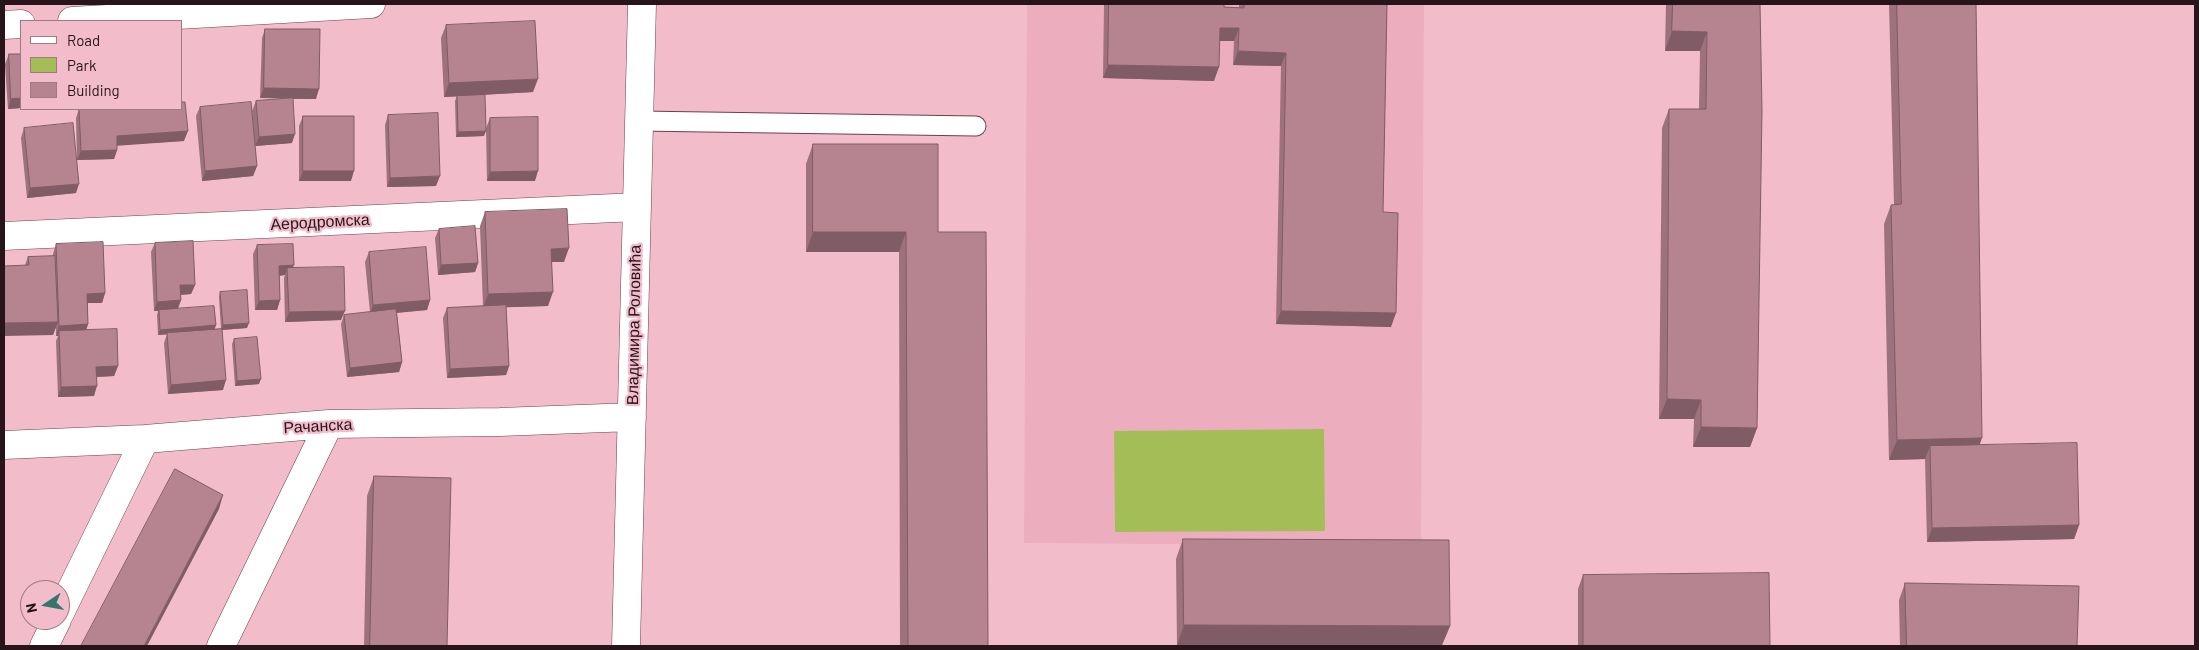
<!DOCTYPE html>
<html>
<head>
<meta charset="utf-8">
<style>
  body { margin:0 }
  #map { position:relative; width:2199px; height:650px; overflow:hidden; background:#f2bcca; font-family:Barlow,sans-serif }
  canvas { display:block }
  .frame { position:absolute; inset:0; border:5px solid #28151b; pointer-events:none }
  .legend { position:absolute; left:20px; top:20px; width:162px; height:90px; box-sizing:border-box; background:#f2bcca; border:1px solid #a17984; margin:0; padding:6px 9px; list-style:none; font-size:15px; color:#28151b }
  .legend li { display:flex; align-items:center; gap:10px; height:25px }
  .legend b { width:25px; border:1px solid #a17984 }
  .north { position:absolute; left:20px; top:580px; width:50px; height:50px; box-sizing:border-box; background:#f2bcca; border:1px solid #a17984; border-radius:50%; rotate:258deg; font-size:14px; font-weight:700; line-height:20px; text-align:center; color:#28151b }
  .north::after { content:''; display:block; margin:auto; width:18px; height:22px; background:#32776c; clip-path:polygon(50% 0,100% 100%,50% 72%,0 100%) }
</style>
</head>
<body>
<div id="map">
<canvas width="2199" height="650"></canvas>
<div class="frame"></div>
<ul class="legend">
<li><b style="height:6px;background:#fff"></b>Road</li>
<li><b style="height:14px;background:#a4be57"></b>Park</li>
<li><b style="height:14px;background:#b68391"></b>Building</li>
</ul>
<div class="north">N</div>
</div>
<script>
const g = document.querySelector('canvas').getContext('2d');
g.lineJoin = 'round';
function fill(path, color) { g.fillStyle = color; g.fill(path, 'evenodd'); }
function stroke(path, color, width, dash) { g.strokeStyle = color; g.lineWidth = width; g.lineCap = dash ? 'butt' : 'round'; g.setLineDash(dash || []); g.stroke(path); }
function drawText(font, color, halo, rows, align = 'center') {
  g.font = font + ' Barlow,sans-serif'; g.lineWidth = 4.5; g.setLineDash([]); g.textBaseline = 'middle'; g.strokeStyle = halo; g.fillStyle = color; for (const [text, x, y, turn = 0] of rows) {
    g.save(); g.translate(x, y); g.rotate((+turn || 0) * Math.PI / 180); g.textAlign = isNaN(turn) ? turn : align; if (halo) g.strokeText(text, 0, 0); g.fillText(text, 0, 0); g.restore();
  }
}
const built = new Path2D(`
  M1027,4H1424L1421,546L1024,543Z`);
const green = new Path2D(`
  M1324,429L1325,531L1115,532L1114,431Z`);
const lane = new Path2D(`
  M638,121L976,126`);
const street = new Path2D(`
  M72,21L371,4
  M4,25L21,24
  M4,236L637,207
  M4,445L145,439L329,424L500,422L632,417
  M60,613L145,439
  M44,646L57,620
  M221,646L329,424
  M626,646L642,4`);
const wall = new Path2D(`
  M1104,4H1224V7L1239,8V4H1387L1383,212L1391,327L1276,324L1281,66L1233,65L1234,41H1220L1214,81L1103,78Z
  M1666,4H1760L1757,428L1750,447H1693L1694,419H1659L1662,128L1669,109H1699L1700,51H1665Z
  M1889,4H1976L1980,445L2079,525L2074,539L1927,542L1925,459L1889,460L1884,224L1891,205H1894Z
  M446,25L533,92L444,97L441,38Z
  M265,29L316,99H293L292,143L255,146L252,111L256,101L290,98H260L262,38Z
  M9,54L21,108L8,109L5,64Z
  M457,96L484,136L456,137L455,101Z
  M200,107L257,166L253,176L202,181L196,116Z
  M79,109L184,141L117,145V150L114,159L77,160L76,118Z
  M388,115L436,186L387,187L385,125Z
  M303,116L351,181H299V126Z
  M490,118L535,181H487L486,128Z
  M24,128L76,193L27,198L21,138Z
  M813,144L938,232L988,646H900L899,252H806V164Z
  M485,212L564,262H552L548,306L506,307L509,366L506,375L447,378L443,318L447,308L483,306L480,226Z
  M439,229L478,263L475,272L438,275L435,238Z
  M155,243L195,285L191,294L181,295V300L178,309L216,325L214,329H221L219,297L220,292L247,328L222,330L223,390L168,394L164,343L167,334L158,335L157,315L158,311H154L151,252Z
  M56,244L105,293L102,303H88V324L86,330L118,366L114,376L97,377L94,396L58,397L56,341L58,336H56V327L53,335L25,265L28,257L53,256V254Z
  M257,245L293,268L341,320L285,322L284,278L285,275L279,276L280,300L277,310H255L253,254Z
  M369,252L430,300L427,310L397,313L402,362L399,372L347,377L341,324L344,315L370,312L365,262Z
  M234,339L259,384L235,386L232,344Z
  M374,476L447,646H364L367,496Z
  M1183,539L1450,626L1442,645H1177L1176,559Z
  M1583,575L1770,646H1578V589Z
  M1905,583L2077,646H1900L1899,600Z`);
const shadedWall = new Path2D(`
  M1220,28H1239L1234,41H1215Z
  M1672,31L1707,32L1700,51H1665Z
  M1238,51L1286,53L1281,66L1233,65Z
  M1108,65L1219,67L1214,81L1103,78Z
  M538,79L533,92L444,97L449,83Z
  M264,88L319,89L316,99L260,98Z
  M21,98V108L8,109L11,99Z
  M188,131L184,141L114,146L117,136Z
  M486,131L484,136L456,137L458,132Z
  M295,134L292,143L255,146L259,137Z
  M117,150L114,159L77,160L81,151Z
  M257,166L253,176L202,181L205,171Z
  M303,171H354L351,181H299Z
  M538,171L535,181H487L490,172Z
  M440,176L436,186L387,187L390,178Z
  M79,184L76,193L27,198L30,188Z
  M813,232H906L899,252H806Z
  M569,248L564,262H546L551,249Z
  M478,263L475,272L438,275L441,265Z
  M294,265L290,275L287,268L285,275L275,276L279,266Z
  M180,285H195L191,294L176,295Z
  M553,292L548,306L483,308L488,294Z
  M105,293L102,303H84L87,294Z
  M181,300L177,310L154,311L157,302Z
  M280,300L277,310H255L259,301Z
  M430,300L427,310L370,315L373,305Z
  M345,311L341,320L285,322L289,312Z
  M1281,311L1396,313L1391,327L1276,324Z
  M58,322L53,335L4,336V323Z
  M249,323L247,328L221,330L223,325Z
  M88,324L85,334L59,331L58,336H56L59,326Z
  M216,325L214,331L158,335L160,330Z
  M402,362L399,372L347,377L350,368Z
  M118,366L114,376L93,377L96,367Z
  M509,366L506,375L447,378L450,369Z
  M261,379L259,384L235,386L237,381Z
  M226,380L223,390L168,394L171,385Z
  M97,386L94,396L58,397L61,387Z
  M1667,399L1701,400L1694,419H1659Z
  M1701,427L1757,428L1750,447H1693Z
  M1982,438L1975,458L1930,446L1925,459L1889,460L1897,440Z
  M223,495L219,509L147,646H144Z
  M2079,525L2074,539L1927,542L1932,528Z
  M1184,625L1450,626L1442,645H1177Z`);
const building = new Path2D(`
  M1109,4H1224V7L1244,8V4H1387L1383,212L1398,213L1396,313L1281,311L1286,53L1238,51L1239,28H1220L1219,67L1108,65Z
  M1673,4H1760L1762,110L1757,428L1701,427V400L1667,399L1669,109H1706L1707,32L1672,31Z
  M1897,4H1976L1982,438L1897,440L1891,205L1901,204Z
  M535,21L538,79L449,83L446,25Z
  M265,29H320L319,89L264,88Z
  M9,54H21V98L11,99Z
  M485,95L486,131L458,132L457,96Z
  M293,98L295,134L259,137L256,101Z
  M181,102H185L188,131L117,136V150L81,151L79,109H181Z
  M251,102L257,166L205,171L200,107Z
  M438,113L440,176L390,178L388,115Z
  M303,116H354V171H303Z
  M538,117V171L490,172V118Z
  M73,123L79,184L30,188L24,128Z
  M813,144H938V232H986L988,646H908L906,232H813Z
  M567,209L569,248L551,249L553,292L488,294L485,212Z
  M475,226L478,263L441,265L439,229Z
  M193,241L195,285H180L181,300L157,302L155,243Z
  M103,242L105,293L87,294L88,324L59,326L56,244Z
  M293,244L294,265L279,266L280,300L259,301L257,245Z
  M426,247L430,300L373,305L369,252Z
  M55,256L58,322L4,323V266L29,265L28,257Z
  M344,267L345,311L289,312L287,268Z
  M247,290L249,323L223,325L220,292Z
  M506,305L509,366L450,369L447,308Z
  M214,306L216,325L160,330L159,310Z
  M396,309L402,362L350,368L344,315Z
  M117,329L118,366L96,367L97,386L61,387L59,331Z
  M222,329L226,380L171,385L167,333Z
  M257,337L261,379L237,381L234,339Z
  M2077,443L2079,525L1932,528L1930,446Z
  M175,469L223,495L144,646H81Z
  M374,476L451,478L447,646H370Z
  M1183,539L1449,540L1450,626L1184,625Z
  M1769,573L1770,646H1583V575Z
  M1905,583L2079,586L2077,646H1907Z`);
const streetNames = [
  ["Аеродромска",320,222,-3],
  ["Владимира Роловића",634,325,-89],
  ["Рачанска",318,426,-3]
];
fill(built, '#ecaebf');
fill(green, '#a4be57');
stroke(lane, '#6c3f4c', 21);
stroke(street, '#6c3f4c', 29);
stroke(lane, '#fff', 19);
stroke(street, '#fff', 28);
fill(wall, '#9d717d');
fill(shadedWall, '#7f5c66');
fill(building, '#b68391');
stroke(building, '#7f5c66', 1);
drawText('16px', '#28151b', '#f2bcca', streetNames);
</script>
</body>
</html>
